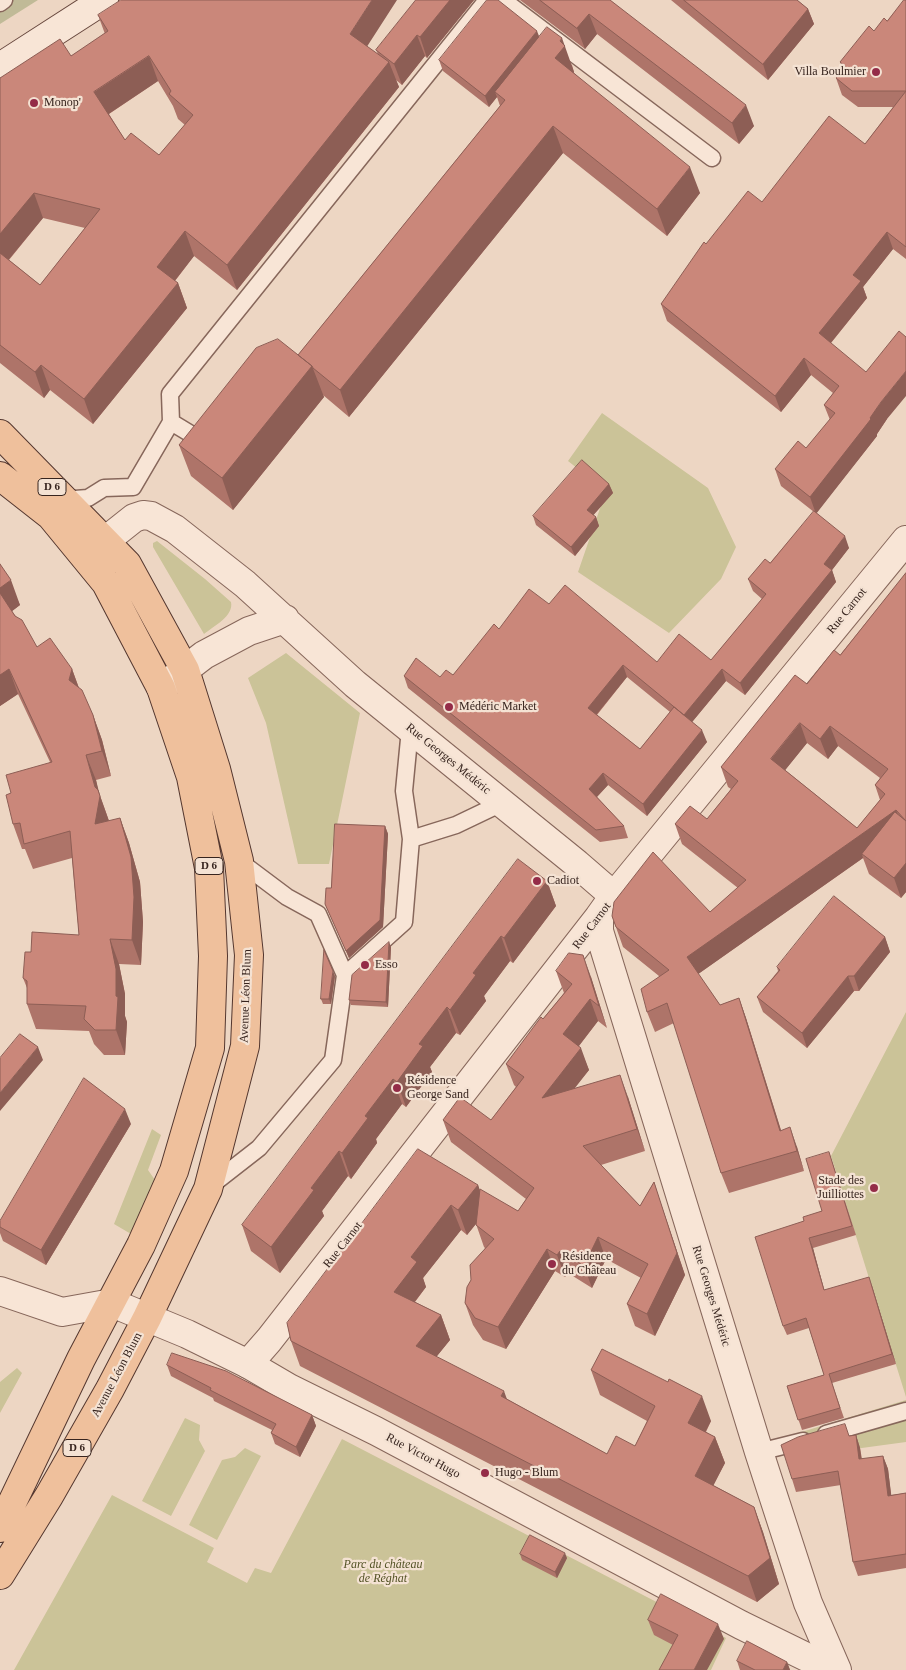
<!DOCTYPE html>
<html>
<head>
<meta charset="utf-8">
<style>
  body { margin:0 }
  canvas { display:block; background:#edd6c3 }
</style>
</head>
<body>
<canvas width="906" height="1670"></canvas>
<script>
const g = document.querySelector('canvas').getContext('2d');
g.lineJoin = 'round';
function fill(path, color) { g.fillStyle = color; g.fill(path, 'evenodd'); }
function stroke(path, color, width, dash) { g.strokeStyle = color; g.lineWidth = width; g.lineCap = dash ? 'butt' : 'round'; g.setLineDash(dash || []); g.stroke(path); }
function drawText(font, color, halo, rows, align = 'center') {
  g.font = font + ' Georgia,serif'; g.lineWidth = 4.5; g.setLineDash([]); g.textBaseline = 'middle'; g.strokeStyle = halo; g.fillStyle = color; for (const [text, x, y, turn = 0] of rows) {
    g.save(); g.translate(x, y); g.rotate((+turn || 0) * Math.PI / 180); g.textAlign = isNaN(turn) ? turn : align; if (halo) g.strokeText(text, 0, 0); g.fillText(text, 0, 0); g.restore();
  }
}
const green = new Path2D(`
  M602,413L708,488L736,547L721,579L669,633L578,572L606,491L568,461Z
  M157,541L205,579L231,602C234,616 214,626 204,634L153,547V543Z
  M286,653L360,713L329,864H298L266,723L248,678Z
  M906,1012V1397L831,1156Z
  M152,1129L161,1135L148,1170L155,1180L131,1234L114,1224Z
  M17,1368L22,1373L0,1413V1382Z
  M906,1400V1442L788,1458L782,1438Z
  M185,1418L200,1425L199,1440L205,1451L171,1516L142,1501Z
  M342,1439L726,1638L711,1670H14L112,1495L214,1548L207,1562L247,1583L255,1568L271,1573Z
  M245,1448L261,1456L217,1540L189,1525L222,1460L235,1457Z`);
const cemetery = new Path2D(`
  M0,0H38L0,24Z`);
const service = new Path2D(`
  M503,0L712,158
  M0,3L4,0
  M171,422L204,442L207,438
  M61,496L75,499L88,498L104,488L133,487L171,422L170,394L487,0
  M411,839L456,825L502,803
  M345,975L404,922L411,839L404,791L410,729
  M209,1187L259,1148L333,1060L345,975L318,914L287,897L239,861
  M826,1434L906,1411
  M759,1452L803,1441`);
const minor = new Path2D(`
  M105,541L134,518L143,515L151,516L175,529L245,584L355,684L577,864L614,896
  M161,688L204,655L249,631L285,619
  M599,917V931L759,1452L808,1603L837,1670
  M248,1364L269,1340L599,917L614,896L906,540`);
const tertiary = new Path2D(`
  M0,1291L62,1312L112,1303L187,1334L248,1364L289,1388L376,1431L741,1625L833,1670`);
const secondary = new Path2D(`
  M0,67L104,0`);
const primary = new Path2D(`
  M0,434L127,564L185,670L216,769L239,861L249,955L245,1046L208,1189L147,1318L110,1389L49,1496L0,1575
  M0,476L51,516L106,583L161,688L191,777L209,868L213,956L210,1048L174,1171L141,1245L81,1359L0,1528`);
const wall = new Path2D(`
  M416,0H474L427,58L425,56L402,85L396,80L399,87L237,290L194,256L175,281L178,283L187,308L93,424L50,390L44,398L0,363V78L71,56L105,34L98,15L367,47L378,54L376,50ZM158,81L173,106L178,119L185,125L159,155L125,140L109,114ZM43,218L85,228L40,285L9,260Z
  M520,0H610L754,126L739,144L597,34L585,49Z
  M671,0H797L808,9L814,24L768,80Z
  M906,0V259L893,249L863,287L867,298L831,343L887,419L877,434V436L816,513L849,548L832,570L836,582L745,695L726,681L692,722L707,742L647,816L608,785L597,797L624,826L628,838L600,842L408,688L404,676L440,677L453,675L499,629L549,604L657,662L711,660L762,599L753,591L748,579L770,563L814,512L781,486L775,469L806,448L830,420L824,405L833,393L811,375L781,412L667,321L661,304L706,244L762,202L865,144L893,107H858L842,95L836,78L843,70L840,62L874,31L887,21ZM627,677L670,712L640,749L597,715Z
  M539,37L572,65L574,72V73L700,193L667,236L563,153L349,417L323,395L324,397L233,510L191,476L179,445L298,355L500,106L497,97L489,107L443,71L439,60Z
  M609,484L613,493L593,515L596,517L599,526L575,556L536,525L533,516Z
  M0,564L20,605L12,611L37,647L72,669L79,688L93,715L102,740L111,776L96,780L98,790L109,821L120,818L129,843L140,882L143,922L141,965L119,964L125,994V1016L127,1022L125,1055H104L94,1044L89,1031L36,1029L27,1004V988L23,978L31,952L79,935L72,858L33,869L25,849H22L13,824L11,793L50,762L18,694L0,706Z
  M906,573V892L901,898L869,874L863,858L698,974L720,1005L739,998L746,1018L781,1130L797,1147L804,1171L729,1193L721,1173L674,1023L655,1032L647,1012L659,976L623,947L612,916L710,912L738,888L682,844L675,824L707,819L731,789L728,787L721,767L807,684L840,655ZM807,743L828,759L838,746L880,778L875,785L880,800L857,828L785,770Z
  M385,826L388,834L383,927L349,958L325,904L331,888Z
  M547,881L556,906L513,963L510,961L484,996L486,1001L460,1035L456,1033L430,1067L432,1072L406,1107L402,1104L376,1139L377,1143L351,1179L348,1176L322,1211L324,1216L280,1273L251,1251L242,1225Z
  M885,937L890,952L859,991H854L807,1048L763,1012L757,997L778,971L777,967Z
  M391,947L388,1007L351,1005L349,1000Z
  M556,971L591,977L607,1028L598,1021L579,1046L589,1070L574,1088L628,1097L645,1151L601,1165L640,1206L654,1182L661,1204L685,1275L655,1336L635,1326L627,1304L641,1278L606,1259L592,1288L568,1273L565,1277L555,1271L506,1349L483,1340L473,1325L465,1303L471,1280L485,1248L484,1247L476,1224L467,1235L461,1230L423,1278L426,1287L415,1302L441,1315L450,1340L436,1357L507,1399L607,1454L635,1446L647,1421L600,1395L591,1370L711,1421L706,1432L715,1437L725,1463L713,1485L754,1507L763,1532L779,1584L757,1602L300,1366L291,1341L287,1323L478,1185L480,1191L518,1211L526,1199L451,1142L443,1120H491L516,1087L514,1085L506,1064L564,993Z
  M335,976L331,1004H323L321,999Z
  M131,1124L46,1265L3,1241L0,1233V1221Z
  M829,1152L856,1235L813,1248L824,1290L872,1286L896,1364L832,1383L844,1418L802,1430L787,1386L824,1375L809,1328L787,1335L783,1326L804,1221L822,1211Z
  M167,1365L312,1415L316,1426L300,1457L275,1444L271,1433L272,1430L214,1401L213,1398L171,1376Z
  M856,1435L860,1448L862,1459L883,1456L888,1469L891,1495L906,1493V1568L858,1576L853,1562L841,1485L796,1492L792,1479L849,1436Z
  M520,1554L567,1558L557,1578L522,1560Z
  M648,1620L724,1639L673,1645L654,1635Z
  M737,1661L787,1662L790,1670H740Z`);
const shadedWall = new Path2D(`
  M372,0H397L359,59L350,34Z
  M450,0H474L427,58L420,37Z
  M808,9L814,24L768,80L763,64Z
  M589,14L597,34L585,49L577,28Z
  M537,31L541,41L495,92L497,97L489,107L485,96Z
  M417,35L425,56L402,85L394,64Z
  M562,38L574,72L564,85L555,58L560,41Z
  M149,56L158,81L104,117L94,92Z
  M389,62L399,87L237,290L227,265Z
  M746,105L754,126L739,144L732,123Z
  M553,126L563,153L349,417L340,390Z
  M690,167L700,193L667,236L657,209Z
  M34,193L43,218L0,270V234Z
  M185,231L194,256L166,292L157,267Z
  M887,232L893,249L863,287L867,298L825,350L819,333L853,275Z
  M178,283L187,308L93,424L84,399Z
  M804,358L811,375L781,412L775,396Z
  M41,365L50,390L44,398L35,372Z
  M312,366L324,397L233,510L222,478Z
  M906,371V396L887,419L877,434V436L816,514L810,497L870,418L881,402Z
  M609,484L613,493L590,519L587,510Z
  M596,517L599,526L575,556L571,547Z
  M845,536L849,548L832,570L836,582L745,695L740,683L824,564Z
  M11,580L20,605L7,615L0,595V588Z
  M623,665L627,677L592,720L588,708Z
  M9,669L18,694L0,706V675Z
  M72,669L81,694L69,680Z
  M722,669L726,681L688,727L684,715Z
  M93,715L102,740L111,776L102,751Z
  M800,723L807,743L778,779L771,759Z
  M830,726L838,746L828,759L820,739Z
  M702,730L707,742L647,816L643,804Z
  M86,755L96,780L100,796L98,790L109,821L95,824V787Z
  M603,773L608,785L593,801L589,789Z
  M896,810L904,830L862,854L863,858L694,977L687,957Z
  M120,818L129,843L140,882L143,922L141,965L132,940Z
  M385,826L388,834L383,927L349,958L346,951Z
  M906,863V892L901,898L894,878Z
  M547,881L556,906L513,963L504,938Z
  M501,936L510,961L484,996L486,1001L460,1035L450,1010L473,973Z
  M885,937L890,952L859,991L854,976Z
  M110,939L119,964L125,994V1016L127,1022L125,1055L116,1030V996Z
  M389,942L391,947L388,1007L386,1002Z
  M583,955L591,977L607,1028L599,1006Z
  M333,971L335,976L331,1004L329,999Z
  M848,976L854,991L807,1048L802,1033Z
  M739,998L746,1018L787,1150L780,1131Z
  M590,999L598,1021L571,1056L563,1034Z
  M447,1007L456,1033L430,1067L432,1072L406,1107L397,1082L419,1044Z
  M38,1047L43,1060L0,1111V1093Z
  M581,1048L589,1070L550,1120L542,1098Z
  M620,1075L628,1097L645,1151L637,1129Z
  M393,1079L402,1104L376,1139L377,1143L351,1179L342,1153L365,1116Z
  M125,1109L131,1124L46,1265L41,1250Z
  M790,1127L797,1147L804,1171L797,1151Z
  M339,1151L348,1176L322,1211L324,1216L280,1273L271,1247L311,1188Z
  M654,1182L661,1204L685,1275L655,1336L647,1314Z
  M478,1185L487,1210L467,1235L458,1210Z
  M451,1205L461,1230L423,1278L426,1287L403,1317L394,1292L411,1257Z
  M598,1237L606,1259L592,1288L584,1266Z
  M809,1238L813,1248L827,1300L824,1290Z
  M547,1249L555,1271L506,1349L498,1327Z
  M560,1251L568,1273L565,1277L557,1255Z
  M869,1277L872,1286L896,1364L892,1354Z
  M441,1315L450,1340L425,1371L416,1346Z
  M504,1391L513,1416L501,1396Z
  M702,1396L711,1421L697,1448L688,1423Z
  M312,1415L316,1426L300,1457L296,1447Z
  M856,1435L860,1448L863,1472L859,1459Z
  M715,1437L725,1463L705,1502L695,1476Z
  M883,1456L888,1469L893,1509L888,1496Z
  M754,1507L763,1532L779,1584L757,1602L748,1576Z
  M565,1553L567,1558L557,1578L555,1572Z
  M718,1624L724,1639L707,1670H694Z
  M787,1662L790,1670H783Z`);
const building = new Path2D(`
  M121,0H372L350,34L389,62L227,265L185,231L157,267L178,283L84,399L41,365L35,372L0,345V253L40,285L100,209L34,193L0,234V78L60,39L71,56L108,31L98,15ZM149,56L171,91L169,94L193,115L159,155L131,133L125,140L94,92Z
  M416,0H450L420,37L417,35L394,64L376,50Z
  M487,0H498L537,31L485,96L439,60Z
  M540,0H610L746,105L732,123L589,14L577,28Z
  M684,0H797L808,9L763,64Z
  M904,0H906V247L887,232L853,275L861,281L819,333L866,372L899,331L906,337V371L881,402L870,418L871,419L810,497L775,469L798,441L806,448L835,413L824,405L839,386L804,358L775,396L661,304L704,242L706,244L748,191L762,202L829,116L865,144L906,91H852L836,78L846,67L840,62L869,26L874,31L884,18L887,21Z
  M547,27L562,38L560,41L565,46L555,58L690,167L657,209L553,126L340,390L313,368L312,366L298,355L505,100L495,92Z
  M278,339L312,366L222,478L179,445L256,348Z
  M582,460L609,484L587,510L596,517L571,547L533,516Z
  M814,511L845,536L824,564L832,570L740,683L722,669L684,715L623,665L588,708L640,749L674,707L702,730L643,804L603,773L589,789L624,826L596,830L404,676L416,658L440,677L446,670L453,675L494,624L499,629L529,589L549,604L565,585L657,662L679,634L711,660L766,594L748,579L765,559L770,563Z
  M0,564L11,580L0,588Z
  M906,573V821L896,810L687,957L720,1005L739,998L780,1131L790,1127L797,1151L721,1173L667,1003L647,1012L641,989L669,970L616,927L612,916L614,902L653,852L710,912L746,880L675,824L690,806L707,819L738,781L721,767L795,675L807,684L834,650L840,655ZM800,723L820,739L830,726L888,769L875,785L885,794L857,828L771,759Z
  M0,593L15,616L22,620L37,647L50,638L72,669L69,680L82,690L93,715L102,751L86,755L95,787L98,790L100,796L95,824L120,818L131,857L134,897L132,940L110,939L116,969V996L118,997L116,1030H95L84,1019L86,1006L27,1004V981L23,978L25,952H31L32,932L79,935L70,831L24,844L20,823L13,824L6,795L11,793L6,775L52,762L9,669L0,675Z
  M895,812L906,821V863L894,878L862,854Z
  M335,824L385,826L380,920L346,951L325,904L326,888H331Z
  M518,859L547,881L504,938L501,936L473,973L476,975L450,1010L447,1007L419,1044L423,1046L397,1082L393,1079L365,1116L368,1118L342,1153L339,1151L311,1188L314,1190L271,1247L242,1225Z
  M834,896L885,937L854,976H848L802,1033L757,997L780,970L777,967Z
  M389,942L386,1002L349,1000L352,975Z
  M324,950L333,971L329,999H321Z
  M569,953L583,955L599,1006L590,999L563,1034L581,1048L542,1098L620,1075L637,1129L583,1146L640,1206L654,1182L677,1253L647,1314L627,1304L648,1264L598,1237L584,1266L560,1251L557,1255L547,1249L498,1327L475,1318L465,1303L467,1287L471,1280L470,1265L494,1239L476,1225L480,1189L518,1211L534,1188L443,1120L460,1097L491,1120L524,1077L506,1064L541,1017L543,1019L572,984L556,971Z
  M20,1034L38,1047L0,1093V1058Z
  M84,1078L125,1109L41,1250L0,1227V1221Z
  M418,1149L478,1185L458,1210L451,1205L411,1257L417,1262L394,1292L441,1315L416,1346L504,1391L501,1396L607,1454L616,1436L635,1446L655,1406L591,1370L602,1349L668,1382L669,1379L702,1396L688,1423L715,1437L695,1476L754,1507L770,1558L748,1576L291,1341L287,1323Z
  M829,1152L852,1226L809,1238L824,1290L869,1277L892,1354L829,1374L840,1408L798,1420L787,1386L824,1375L806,1318L783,1326L755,1237L804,1221L803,1217L822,1211L806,1159Z
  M172,1353L226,1371L312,1415L296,1447L271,1433L276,1424L210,1390L211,1388L167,1365Z
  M845,1424L849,1436L856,1435L859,1459L883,1456L888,1496L906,1493V1554L853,1562L838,1471L792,1479L781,1445L798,1437Z
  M530,1535L565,1553L555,1572L520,1554Z
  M661,1594L718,1624L694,1670H659L678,1635L648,1620Z
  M747,1641L787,1662L783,1670H755L737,1661Z`);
const markers = [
  [876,72,5,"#942c48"],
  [34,103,5,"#942c48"],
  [449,707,5,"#942c48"],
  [537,881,5,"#942c48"],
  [365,965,5,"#942c48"],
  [397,1088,5,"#942c48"],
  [874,1188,5,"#942c48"],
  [552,1264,5,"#942c48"],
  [485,1473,5,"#942c48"]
];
const shields = [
  [52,487,28],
  [209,866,28],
  [77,1448,28]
];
const shieldNames = [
  ["D 6",52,487],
  ["D 6",209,866],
  ["D 6",77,1448]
];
const poiNames = [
  ["Villa Boulmier",866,72,"right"],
  ["Monop'",44,103],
  ["Médéric Market",459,707],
  ["Cadiot",547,881],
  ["Esso",375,965],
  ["Résidence",407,1081],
  ["George Sand",407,1095],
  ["Stade des",864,1181,"right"],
  ["Juilliottes",864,1195,"right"],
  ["Résidence",562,1257],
  ["du Château",562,1271],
  ["Hugo - Blum",495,1473]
];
const streetNames = [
  ["Rue Carnot",847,611,-51],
  ["Rue Georges Médéric",448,759,39],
  ["Rue Carnot",592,926,-53],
  ["Avenue Léon Blum",246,996,-88],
  ["Rue Carnot",343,1245,-52],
  ["Rue Georges Médéric",711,1296,73],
  ["Avenue Léon Blum",117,1375,-62],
  ["Rue Victor Hugo",423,1456,28]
];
const parkNames = [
  ["Parc du château",383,1565],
  ["de Réghat",383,1579]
];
fill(green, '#cbc398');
fill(cemetery, '#c0ba97');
stroke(service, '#87675b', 19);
stroke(minor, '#87675b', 30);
stroke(tertiary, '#87675b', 30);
stroke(secondary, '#68483e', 30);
stroke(primary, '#54372f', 30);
stroke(service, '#f8e5d6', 16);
stroke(minor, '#f8e5d6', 28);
stroke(tertiary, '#f8e5d6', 28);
stroke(secondary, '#f8e5d6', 28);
stroke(primary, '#efc09c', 28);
fill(wall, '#ae7469');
fill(shadedWall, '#8d5e55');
fill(building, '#ca877a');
stroke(building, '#8d5e55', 1);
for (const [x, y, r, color] of markers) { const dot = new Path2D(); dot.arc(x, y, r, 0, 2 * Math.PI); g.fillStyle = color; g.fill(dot); stroke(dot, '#f4e2d3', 2); }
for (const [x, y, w] of shields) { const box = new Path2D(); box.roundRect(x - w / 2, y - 8.5, w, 17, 4); g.fillStyle = '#f4e2d3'; g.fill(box); stroke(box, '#37241e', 1); }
drawText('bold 11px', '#37241e', null, shieldNames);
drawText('12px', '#37241e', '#f4e2d3', poiNames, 'left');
drawText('12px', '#37241e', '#f4e2d3', streetNames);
drawText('italic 12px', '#535225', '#f4e2d3', parkNames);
</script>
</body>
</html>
